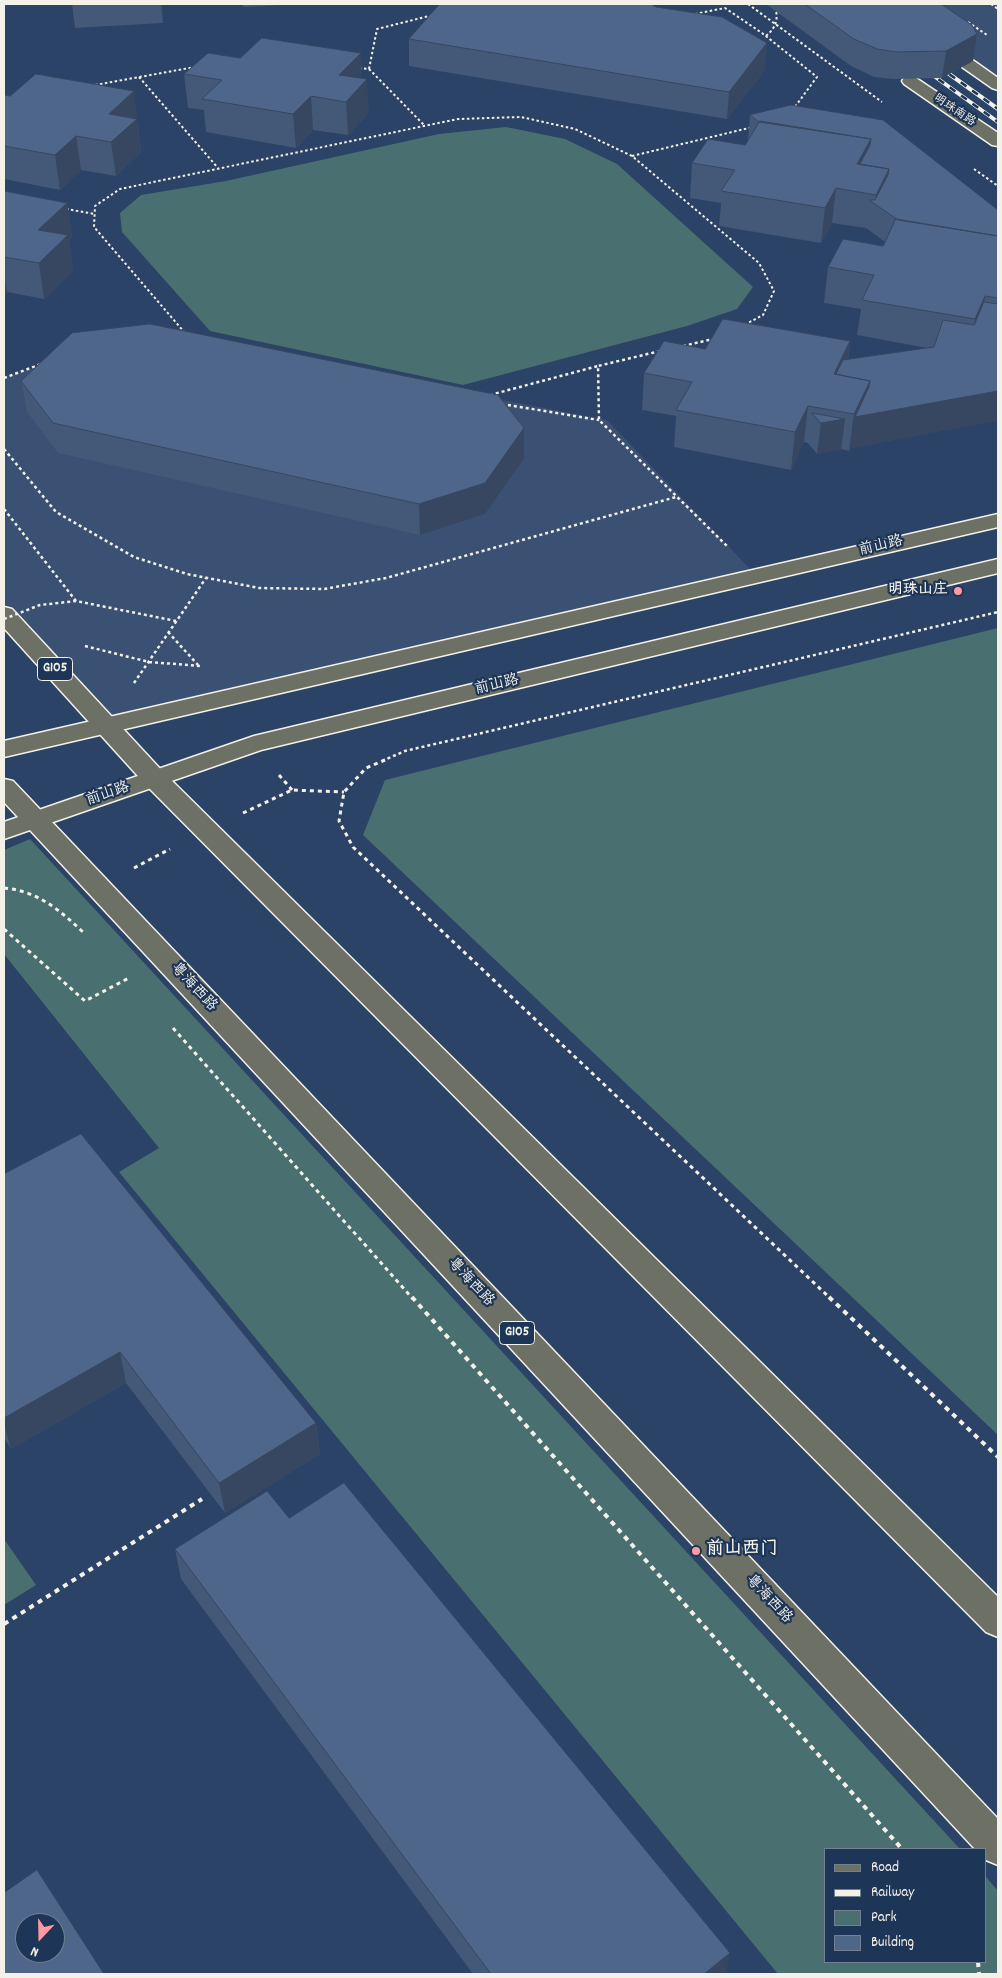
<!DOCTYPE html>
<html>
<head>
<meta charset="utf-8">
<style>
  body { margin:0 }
  #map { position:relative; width:1002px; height:1978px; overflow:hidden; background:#2b4366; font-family:Dekko,sans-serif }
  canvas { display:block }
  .frame { position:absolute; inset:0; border:5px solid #f4f1e8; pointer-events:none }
  .legend { position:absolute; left:824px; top:1848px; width:162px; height:115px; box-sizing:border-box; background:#1d3557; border:1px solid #738091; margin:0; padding:6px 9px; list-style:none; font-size:15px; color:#f4f1e8 }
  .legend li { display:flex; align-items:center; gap:10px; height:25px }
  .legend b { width:25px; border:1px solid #738091 }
  .north { position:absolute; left:15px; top:1913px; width:50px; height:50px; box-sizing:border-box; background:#1d3557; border:1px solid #738091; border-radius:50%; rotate:201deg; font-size:14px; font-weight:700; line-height:20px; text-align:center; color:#f4f1e8 }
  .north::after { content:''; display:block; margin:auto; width:18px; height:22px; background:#ff9aa2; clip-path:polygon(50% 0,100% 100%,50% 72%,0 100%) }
</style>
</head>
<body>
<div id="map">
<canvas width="1002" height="1978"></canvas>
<div class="frame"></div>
<ul class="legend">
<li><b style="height:6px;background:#6c7065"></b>Road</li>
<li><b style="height:6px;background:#f4f1e8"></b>Railway</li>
<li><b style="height:14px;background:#4a6f71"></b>Park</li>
<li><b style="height:14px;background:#4f668b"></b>Building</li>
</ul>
<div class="north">N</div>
</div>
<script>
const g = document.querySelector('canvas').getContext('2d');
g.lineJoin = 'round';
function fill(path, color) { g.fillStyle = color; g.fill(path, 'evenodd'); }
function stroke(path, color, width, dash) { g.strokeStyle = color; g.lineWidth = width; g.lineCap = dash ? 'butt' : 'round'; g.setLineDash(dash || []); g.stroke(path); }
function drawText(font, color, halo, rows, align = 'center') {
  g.font = font + ' Dekko,"LXGW WenKai TC",sans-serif'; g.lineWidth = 4.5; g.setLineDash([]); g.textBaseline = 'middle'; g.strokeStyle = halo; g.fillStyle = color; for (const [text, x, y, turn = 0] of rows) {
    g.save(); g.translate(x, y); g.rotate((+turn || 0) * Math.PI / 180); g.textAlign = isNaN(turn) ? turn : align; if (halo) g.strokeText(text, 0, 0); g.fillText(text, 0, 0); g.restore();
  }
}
const built = new Path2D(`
  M882,4H998V84L968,64Z
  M151,333L607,420L756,575L105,724L4,613V377Z`);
const green = new Path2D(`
  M506,127L565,139L617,164L753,287L737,309L687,326L463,385L210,331L122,232L120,213L141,195L226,181L439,134Z
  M998,628V1435L363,835L385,780Z
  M30,839L960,1849H826V1962H986V1877L998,1891V1974H778L119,1172L159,1148L4,954V850Z
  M4,1539L36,1585L4,1605Z`);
const pathFar3 = new Path2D(`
  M748,4L882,102
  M991,4L998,9
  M695,14L725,8L762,33L817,77L794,108
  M968,22L987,35
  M766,36C777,27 779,17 774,4
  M359,68L369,69L424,125
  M369,69L377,29L433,15
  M139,77L218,168
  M95,85L195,67
  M632,156L753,127
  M974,169L998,186
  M66,209L95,214
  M185,333L94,227L95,206L120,189L458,119L521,117L575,129L632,156L759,263L774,291L763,315L746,324`);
const pathFar2 = new Path2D(`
  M683,346L713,339
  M660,351L598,366L599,420L728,547
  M4,378L41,364
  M490,395L598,366
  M502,404L599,420
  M4,449L56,512L134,557L187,574L259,588L324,589L386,578L676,497
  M4,509L76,601L176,621
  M168,632L198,665
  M85,646L149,662L201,666
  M134,683L206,578
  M382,761L405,751L998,612`);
const pathFar1 = new Path2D(`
  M385,760L366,768L344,792L339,821L353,847L831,1299
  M279,775L292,790
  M243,813L292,790L344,792
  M134,868L170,849
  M4,888C38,891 61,911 85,934
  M4,929L85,1001L129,978
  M173,1028L413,1299`);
const path = new Path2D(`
  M412,1297L902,1849
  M829,1297L998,1457
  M4,1624L202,1499
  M978,1962L979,1974`);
const major = new Path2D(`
  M968,59L974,61L998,78V90L992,88L962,67L960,64L962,61Z
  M910,76L916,78L998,133V146L992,145L904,84L902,81L904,78Z
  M998,514V527L4,757V741Z
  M998,559V573L261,750L4,839V822L254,736Z`);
const highway = new Path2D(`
  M4,607L12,609L164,773L998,1597V1637L986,1632L146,785L4,628Z
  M4,779L13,781L998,1819V1865L986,1860V1849H975L4,802Z`);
const rail = new Path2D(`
  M938,66L998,109
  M927,71L998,122`);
const pathBridge = new Path2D(`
  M4,619L40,605L76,601`);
const wall = new Path2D(`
  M72,4H162L163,23L75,28Z
  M243,4H301L243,7Z
  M766,4H941L977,34L973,61L942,78L893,79L874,77L851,66Z
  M409,39L765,70L727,119L409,66Z
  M240,58L362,78L369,113L348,135L313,130L296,148L206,132L204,110L188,108L184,74Z
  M4,95L139,124L138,125L141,152L116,176L81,170L60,190L4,179Z
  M750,115L998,210V420L851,448L849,451L841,449L817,454L808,443L804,442L791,470L674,447L676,416L642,410L644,373L705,349L850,341L848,359L927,348L857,335L861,309L824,303L828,267L883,246L885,242L866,228L832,223L821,243L719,226L721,203L690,198L692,163L745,145L748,140Z
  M4,191L67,203L72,237L69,241L73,270L44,299L7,292L4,295Z
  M21,381L524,459L485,514L420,535L58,453L27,412Z
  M4,1174L316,1423L320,1454L225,1513L126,1383L11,1449L4,1438Z
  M289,1518L726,1974H473L181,1579L175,1549Z`);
const shadedWall = new Path2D(`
  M161,4H162L163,23Z
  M977,34L973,61L942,78L946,51Z
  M767,43L765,70L727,119L729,92Z
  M361,53L362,85L367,79L369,113L348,135L346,102L339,75Z
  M134,91L141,152L116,176L111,142L109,114Z
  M311,96L313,130L296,148L293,114Z
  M76,136L81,170L60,190L55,155Z
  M871,139L867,171L857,164Z
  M889,169L885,203H875L876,195Z
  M836,188L832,223L821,243L825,208Z
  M67,203L72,237L69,241L73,270L44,299L39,263L38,230Z
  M4,272L7,292L4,295Z
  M985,296L979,332L969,355L975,319Z
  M850,341L845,378L834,374Z
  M870,381L998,391V420L851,448L849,451L854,414Z
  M808,406L804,442L791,470L795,432Z
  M845,419L841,450L817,454L821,423Z
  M524,428V459L485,514L420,535L419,504Z
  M120,1352L126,1383L11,1449L4,1424V1418Z
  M316,1423L320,1454L225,1513L219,1483Z
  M730,1953L726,1974H704Z`);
const building = new Path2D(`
  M440,4H651L656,7L722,17L767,43L729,92L409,39Z
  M805,4H941L972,25L977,34L946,51L896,52L877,49L854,39Z
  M262,38L361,53L339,75L367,79L346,102L311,96L293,114L202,99L222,80L184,74L208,53L240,58Z
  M36,74L134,91L109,114L137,119L111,142L76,136L55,155L4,146V95L10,96Z
  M791,105L883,120L998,210V236L898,220L869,200H875L888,175L889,169L860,164L870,145L871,139L759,122L750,115Z
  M760,121L871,139L857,164L889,169L876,195L836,188L825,208L721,191L735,170L692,163L708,139L745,145Z
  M4,191L67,203L38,230L68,235L39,263L4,257Z
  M896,219L998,236V298L985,296L975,319L862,300L874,275L828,267L843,239L883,246Z
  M984,302L998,304V391L855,417L869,387L870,381L836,374L843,360L934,347L943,320L974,325Z
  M723,319L850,341L834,374L870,381L854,414L808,406L795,432L676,410L692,382L644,373L664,341L705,349Z
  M150,324L498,395L524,428L485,483L419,504L53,423L21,381L72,333Z
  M812,413L845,419L821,423Z
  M81,1134L316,1423L219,1483L120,1352L4,1418V1174Z
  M344,1483L730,1953L704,1974H491L175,1549L267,1491L289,1518Z
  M37,1870L104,1974H4V1893ZM25,1923H55V1953H25Z`);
const markers = [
  [958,591,5,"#ff9aa2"],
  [696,1551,5,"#ff9aa2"]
];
const farStreetnames = [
  ["明珠南路",954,111,34]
];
const shields = [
  [55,669,35],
  [517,1333,35]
];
const shieldNames = [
  ["G105",55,669],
  ["G105",517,1333]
];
const streetNames = [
  ["前山路",881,547,-13],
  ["前山路",497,686,-13],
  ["前山路",108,795,-19],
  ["粤海西路",193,988,47],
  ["粤海西路",470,1283,47],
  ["粤海西路",768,1600,47]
];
const poiNames = [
  ["明珠山庄",948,591]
];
const nearPoinames = [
  ["前山西门",706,1551]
];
fill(built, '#3a5173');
fill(green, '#4a6f71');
stroke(major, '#f4f1e8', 3);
stroke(highway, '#f4f1e8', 3);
stroke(pathFar3, '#f4f1e8', 2, [2.5, 2.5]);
stroke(pathFar2, '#f4f1e8', 2.5, [3, 3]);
stroke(pathFar1, '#f4f1e8', 3, [4, 4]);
stroke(path, '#f4f1e8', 4, [5, 5]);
fill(major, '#6c7065');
fill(highway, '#6c7065');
stroke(rail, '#f4f1e8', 4);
stroke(rail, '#1d3557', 2.5, [7]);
stroke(pathBridge, '#f4f1e8', 2.5, [3, 3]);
fill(wall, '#445878');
fill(shadedWall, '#374761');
fill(building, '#4f668b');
stroke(building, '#374761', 1);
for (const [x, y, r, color] of markers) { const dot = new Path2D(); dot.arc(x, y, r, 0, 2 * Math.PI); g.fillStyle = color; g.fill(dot); stroke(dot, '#1d3557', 2); }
drawText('12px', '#f4f1e8', '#1d3557', farStreetnames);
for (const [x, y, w] of shields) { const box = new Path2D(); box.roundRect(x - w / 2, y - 11.5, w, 23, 4); g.fillStyle = '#1d3557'; g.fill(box); stroke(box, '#f4f1e8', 1); }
drawText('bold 14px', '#f4f1e8', null, shieldNames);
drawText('15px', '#f4f1e8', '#1d3557', streetNames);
drawText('bold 15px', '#f4f1e8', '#1d3557', poiNames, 'right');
drawText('bold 18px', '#f4f1e8', '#1d3557', nearPoinames, 'left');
</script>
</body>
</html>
